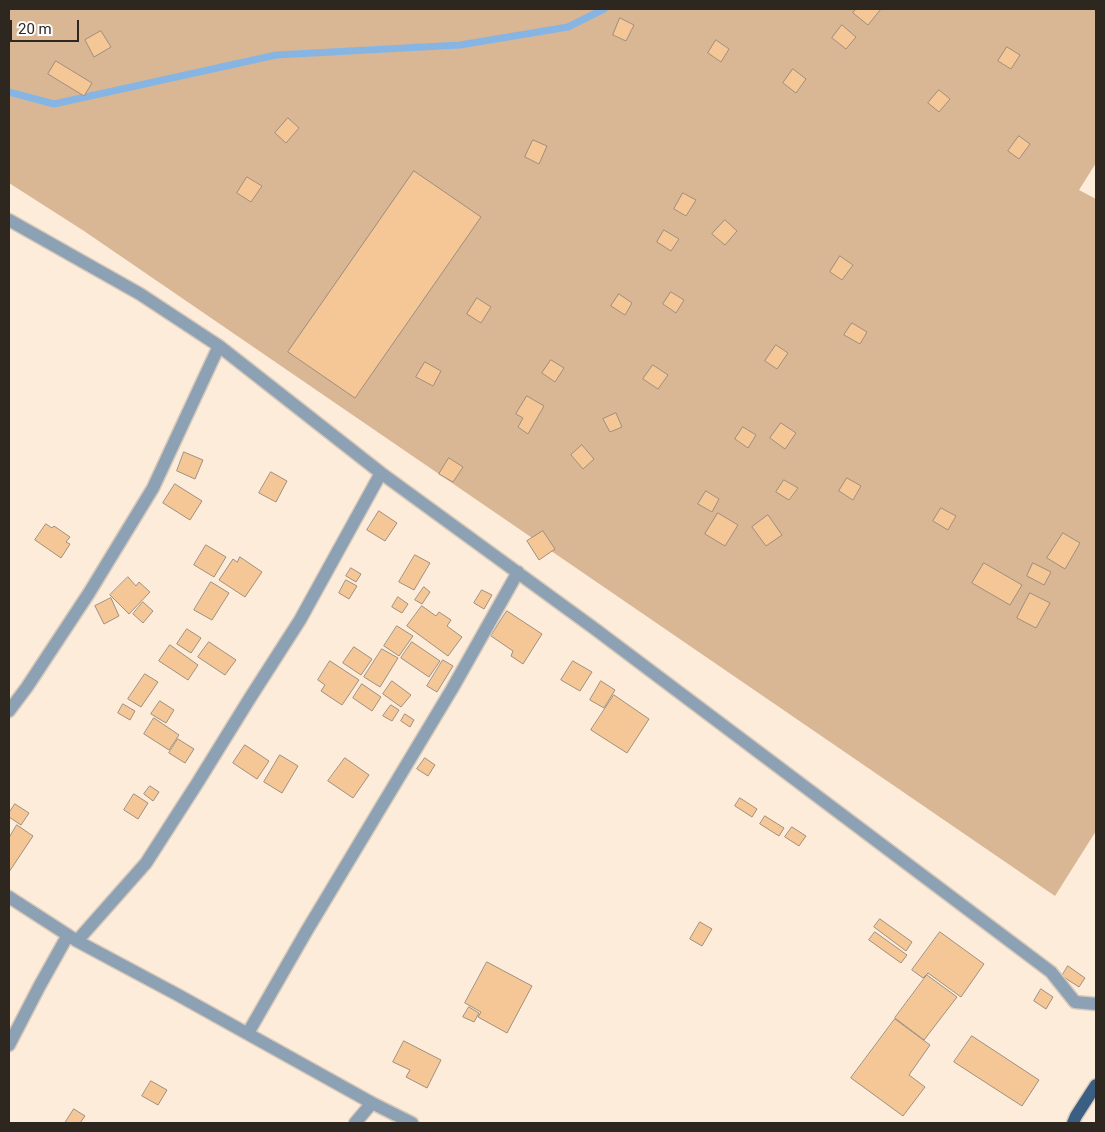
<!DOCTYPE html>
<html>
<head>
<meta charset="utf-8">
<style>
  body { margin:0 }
  #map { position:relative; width:1105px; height:1132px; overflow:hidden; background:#fdecda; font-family:Roboto,sans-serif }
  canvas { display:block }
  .frame { position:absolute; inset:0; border:10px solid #2d2720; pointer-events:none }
  .scale { position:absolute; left:10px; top:20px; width:69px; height:22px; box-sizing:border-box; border:2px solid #2d2720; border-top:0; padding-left:6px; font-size:15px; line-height:18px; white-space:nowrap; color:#2d2720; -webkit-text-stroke:4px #fcfcfc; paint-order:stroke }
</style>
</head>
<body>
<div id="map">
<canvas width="1105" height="1132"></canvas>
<div class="frame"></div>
<div class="scale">20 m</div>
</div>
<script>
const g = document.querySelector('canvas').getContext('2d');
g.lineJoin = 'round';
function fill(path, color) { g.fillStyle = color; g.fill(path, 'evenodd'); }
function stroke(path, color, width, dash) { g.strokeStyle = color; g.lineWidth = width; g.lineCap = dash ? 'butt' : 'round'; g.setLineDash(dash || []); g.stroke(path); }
const green = new Path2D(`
  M9,9H1096V163L1079,190L1096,199V831L1055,896L84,231L9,183Z`);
const stream = new Path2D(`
  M9,92L54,104L276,55L460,45L568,27L604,9`);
const building = new Path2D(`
  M856,9H881L868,25L853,13Z
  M620,18L634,25L626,41L613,35Z
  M842,25L856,37L846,49L832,38Z
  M101,31L111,47L94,57L85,40Z
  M716,40L729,49L721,62L708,53Z
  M1007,47L1020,55L1011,69L998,61Z
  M56,61L92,83L84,96L48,74Z
  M793,69L806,79L796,93L783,83Z
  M939,90L950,99L939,112L928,103Z
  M288,118L299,128L286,143L275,133Z
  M1019,136L1030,144L1019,159L1008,151Z
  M533,140L547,146L539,164L525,157Z
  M414,171L481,217L355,398L288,352Z
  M247,177L262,186L251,202L237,193Z
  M683,193L696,200L686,216L674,209Z
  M725,220L737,231L725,245L712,234Z
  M664,230L679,239L671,251L657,242Z
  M840,256L853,265L842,280L830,272Z
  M671,292L684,300L676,313L663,304Z
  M619,294L632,303L625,315L611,306Z
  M477,298L491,307L481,323L467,314Z
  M852,323L867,332L860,344L844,335Z
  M776,345L788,353L777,369L765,361Z
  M551,360L564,368L555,382L542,373Z
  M425,362L441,371L433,386L416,377Z
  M653,365L668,375L658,389L643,379Z
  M527,396L544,406L528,434L518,427L523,418L516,414Z
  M616,413L622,427L610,432L603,419Z
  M781,423L796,433L785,449L770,438Z
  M743,427L756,435L748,448L735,439Z
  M582,445L594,459L583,469L571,455Z
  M184,452L203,460L195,479L177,471Z
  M449,458L463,467L453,482L439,474Z
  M271,472L287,481L276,502L259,493Z
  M847,478L861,486L853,500L839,491Z
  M784,480L798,488L789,500L776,492Z
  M175,484L202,501L190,520L163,503Z
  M706,491L719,499L712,512L698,504Z
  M941,508L956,516L948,530L933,521Z
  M379,511L397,523L385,541L367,530Z
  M718,513L738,525L725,546L705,534Z
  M768,515L782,535L766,546L752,527Z
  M46,524L52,528L54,526L70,537L66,542L70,544L61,558L35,540Z
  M543,531L555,549L539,560L527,541Z
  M1063,533L1080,543L1065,569L1047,558Z
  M206,545L226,557L214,577L194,565Z
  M415,555L430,563L414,590L399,582Z
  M240,557L262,572L245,597L219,580L233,559L237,562Z
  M984,563L1022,585L1010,605L972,583Z
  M1033,563L1051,572L1044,585L1027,576Z
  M351,568L361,574L356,582L346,576Z
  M128,577L136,586L139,582L150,592L129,614L110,595Z
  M346,580L357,586L349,599L339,593Z
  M211,582L229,593L212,620L194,610Z
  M424,587L430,592L422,604L415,600Z
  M482,590L492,595L484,609L474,603Z
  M1030,593L1050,603L1036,628L1017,618Z
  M398,597L408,604L402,613L392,607Z
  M111,598L119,616L104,624L95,606Z
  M143,602L153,611L143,623L133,614Z
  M422,606L436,616L439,612L451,620L447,626L462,637L448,656L407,626Z
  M507,611L542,634L523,664L511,656L513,651L491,636Z
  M397,626L413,636L399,656L384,646Z
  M187,629L201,638L191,653L177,644Z
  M209,642L236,660L225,675L198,657Z
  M412,642L440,661L429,677L401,658Z
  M170,645L198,665L188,680L159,661Z
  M354,647L372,659L361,675L343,663Z
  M382,649L398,658L380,687L364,677Z
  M443,660L453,666L437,692L427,686Z
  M330,661L359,680L342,705L321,691L325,685L318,680Z
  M573,661L592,672L580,691L561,680Z
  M145,674L158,682L141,707L128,699Z
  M392,681L411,695L401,707L383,694Z
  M601,681L615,690L604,708L590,700Z
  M362,684L381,697L372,711L353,698Z
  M614,695L649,719L627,753L591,730Z
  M160,701L174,710L166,723L151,714Z
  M123,704L135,711L130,720L118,713Z
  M391,705L399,710L392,721L383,716Z
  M405,714L414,720L410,727L401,721Z
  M154,718L179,735L169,750L144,734Z
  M178,739L194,749L185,763L169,753Z
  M245,745L269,761L257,779L233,763Z
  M280,755L298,766L282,793L264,782Z
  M345,758L369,775L353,798L328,781Z
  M425,758L435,765L428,776L417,769Z
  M150,786L159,792L153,801L144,794Z
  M134,794L148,803L138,819L124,810Z
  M740,798L757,809L752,817L735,806Z
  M15,804L29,813L21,825L9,817V813Z
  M765,816L784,828L779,836L760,824Z
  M17,825L33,836L9,872V838Z
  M792,827L806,836L799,846L785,837Z
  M880,919L912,942L906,951L874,927Z
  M700,922L712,929L702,946L690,939Z
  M875,932L907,955L901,963L869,940Z
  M940,932L984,964L961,997L928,973L923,978L912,970Z
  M487,962L532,986L507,1033L478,1017L481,1012L465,1003Z
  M1068,966L1085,978L1079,987L1062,976Z
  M927,975L957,997L924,1040L895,1018Z
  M1041,989L1053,997L1046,1009L1034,1001Z
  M469,1007L479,1013L474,1022L463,1017Z
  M895,1019L930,1045L909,1075L925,1087L903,1116L851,1078Z
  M972,1036L1039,1080L1022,1106L954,1062Z
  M404,1041L441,1060L427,1088L406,1077L410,1070L393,1062Z
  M151,1081L167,1090L158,1105L142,1096Z
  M74,1109L85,1116L80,1123H65Z`);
const street = new Path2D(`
  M9,220L140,294L219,346L381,473L595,629L1051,972L1075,1002L1096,1004
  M9,711L27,687L89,593L153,488L219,346
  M9,897L77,941L178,995L372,1103L412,1123
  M77,941L146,863L198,782L250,698L300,620L381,473
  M248,1033L306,932L452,689L518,572
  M9,1045L39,987L68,935
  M355,1123L372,1103`);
const primary = new Path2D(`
  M1073,1123L1076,1116L1096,1085`);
fill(green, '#d9b794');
stroke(stream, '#87b5e3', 7);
fill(building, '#f6c796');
stroke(building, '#9f8f7f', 1);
stroke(street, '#d8c9b9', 15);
stroke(primary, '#d8c9b9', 15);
stroke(street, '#8da1b5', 12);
stroke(primary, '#3b5f82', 12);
</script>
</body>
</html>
